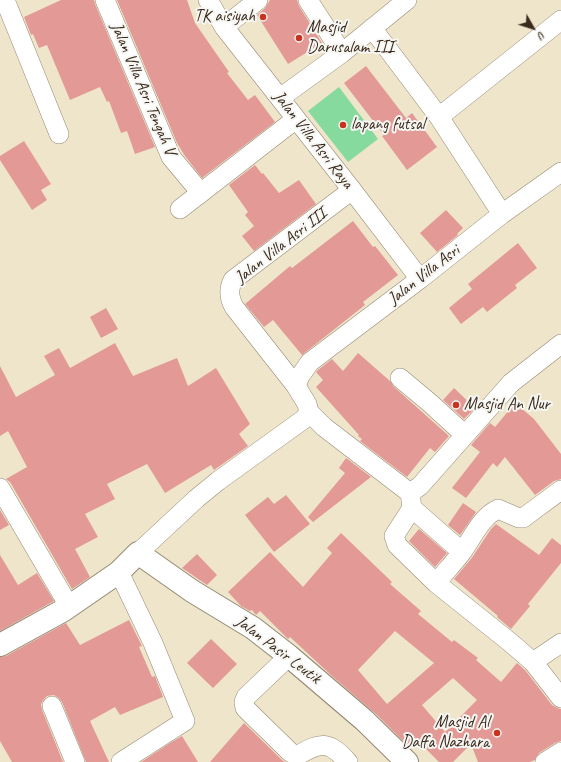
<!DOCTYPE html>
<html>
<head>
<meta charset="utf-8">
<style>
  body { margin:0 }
  #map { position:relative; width:561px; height:762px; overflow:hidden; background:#eee5ca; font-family:Caveat,sans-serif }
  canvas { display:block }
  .north { position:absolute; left:513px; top:8px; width:40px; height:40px; -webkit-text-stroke:3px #f6f6f2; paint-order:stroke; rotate:129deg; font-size:11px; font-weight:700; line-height:16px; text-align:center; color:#3b2a1e }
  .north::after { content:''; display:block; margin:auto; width:14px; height:18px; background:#3b2a1e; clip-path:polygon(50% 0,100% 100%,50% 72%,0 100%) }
</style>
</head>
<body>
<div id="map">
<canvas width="561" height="762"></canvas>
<div class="north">U</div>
</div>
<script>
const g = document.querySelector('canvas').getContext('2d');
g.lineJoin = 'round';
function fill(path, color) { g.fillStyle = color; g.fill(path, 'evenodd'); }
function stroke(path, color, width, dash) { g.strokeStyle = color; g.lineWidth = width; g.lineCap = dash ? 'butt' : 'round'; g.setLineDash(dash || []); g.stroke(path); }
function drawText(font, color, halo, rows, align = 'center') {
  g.font = font + ' Caveat,sans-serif'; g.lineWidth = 4; g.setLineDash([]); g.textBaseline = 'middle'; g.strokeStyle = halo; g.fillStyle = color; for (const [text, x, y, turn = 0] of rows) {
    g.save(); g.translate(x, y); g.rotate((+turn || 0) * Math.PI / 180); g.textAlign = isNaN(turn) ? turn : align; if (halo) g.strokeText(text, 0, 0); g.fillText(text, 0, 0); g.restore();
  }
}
const green = new Path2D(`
  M339,87L378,139L348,162L308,111Z`);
const building = new Path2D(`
  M61,0H94L95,4L155,147L135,154L127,131L121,133L109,101L107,102L100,87L70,100L47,45L39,48L33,34L31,35L24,17Z
  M117,0H187L195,23L229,72L227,73L248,100L255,95L275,122L202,178L185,156L177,143Z
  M270,0H297L299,6L322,43L288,64L257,15L265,8Z
  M366,66L406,118L412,113L437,147L407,170L382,136L384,135L344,83Z
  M24,141L51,184L41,190L47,200L32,210L0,160V156Z
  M255,165L262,174L263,173L279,193L299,180L316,204L254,251L242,236L254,226L245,215L248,212L229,185Z
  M446,210L463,228L457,234L458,235L437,252L420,233Z
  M353,221L373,247L375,246L398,275L363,302L365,305L302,355L273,320L264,327L245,304L290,266L292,268Z
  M518,243L537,268L515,285L517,288L487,312L483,307L461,324L449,308L472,289L468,284Z
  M106,308L118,329L101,338L90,317Z
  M115,343L133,376L177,358L188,386L216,368L250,424L239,434L248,446L214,470L211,465L165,493L147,464L107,484L115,499L85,514L98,537L75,549L90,577L72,589L10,482L6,479L27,467L8,431L0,436V366L16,397L55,375L44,356L59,348L70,368Z
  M358,353L390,381L393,386L449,436L435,452L430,448L407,477L360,441L362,439L358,436L359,435L316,387L323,380L316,372L318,370L332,359L343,371Z
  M454,388L475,408L464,419L443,400Z
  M515,403L534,419L561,454V479L554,481L535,495L505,457L497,467L493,463L466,498L452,488L480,452L471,445L490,423L495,427Z
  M346,458L371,477L313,522L308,517L345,473L339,468Z
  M286,495L310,524L274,552L245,515L268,497L274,504Z
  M463,503L476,512L460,535L448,525Z
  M0,510L9,525L0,530Z
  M496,524L539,555L552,538L561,545V563L528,604L530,606L511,629L497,617L498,616L454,579L471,559L491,529Z
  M419,529L447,553L435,567L409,541Z
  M341,533L392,582L390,584L421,611L418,614L452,642L454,640L478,658L476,660L501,682L517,663L525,670L552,705L557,708L561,709V741L555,743L539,753L535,760L530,762H478L471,744L453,762H439L415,738L407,745L377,715L332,676L290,637L288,639L260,611L256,615L252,610L250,611L241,606L228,592L270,552L303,587L332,553L327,548ZM395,631L434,663L387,704L358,670ZM453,678L477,700L445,732L422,705Z
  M197,554L217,575L207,585L182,568Z
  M0,555L18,585L37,573L54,601L0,631Z
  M129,620L142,646L139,647L152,677L155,676L163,697L120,715L115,707L90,721L109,762H86L62,702L59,698L54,695L47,696L44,699L41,704L42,710L63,762H12L0,741V657L6,656L66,623L80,645Z
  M211,639L237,664L213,688L187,663Z
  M244,723L282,760L285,762H210Z
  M182,736L198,762H141L170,743Z`);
const street = new Path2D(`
  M5,0L59,134
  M105,0L171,157L201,193
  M208,0L224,27L352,190L420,279
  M308,0L342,53
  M224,27L258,0
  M372,28L439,117L502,214
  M280,98L342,53L407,0
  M439,117L561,20
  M180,209L296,119
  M400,378L430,403L465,435
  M296,386L300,376L310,362L420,279L502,214L561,172
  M309,412L324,427L410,493L412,508L462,552
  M0,488L69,606
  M410,493L420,486L511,383L561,344
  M412,508L394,536L397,545L436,583L511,643L533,662L561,698
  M138,553L196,499L218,481L304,419L309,412L307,404L296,386L234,307C229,298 228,290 233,280L352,190
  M119,572L153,643L185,721L121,762
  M436,583C444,573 454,563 462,552C473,537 481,517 498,509L519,518H523L561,490
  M289,656L246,697L244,702L245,708L290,752L297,756C321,741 329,741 348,762
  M533,662L561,643
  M52,706L75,762
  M545,762L561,752`);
const secondary = new Path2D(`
  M0,645L64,610L119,572L138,553L192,591L253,628L289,656L364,720L407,762`);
const markers = [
  [263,17,4,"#c8321e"],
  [299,38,4,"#c8321e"],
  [343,125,4,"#c8321e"],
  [456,405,4,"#c8321e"],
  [497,733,4,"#c8321e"]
];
const poiNames = [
  ["TK aisiyah",255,17,"right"],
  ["Masjid",307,28],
  ["Darusalam III",307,48],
  ["lapang futsal",351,125],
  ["Masjid An Nur",464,405],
  ["Masjid Al",489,723,"right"],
  ["Daffa Nazhara",489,743,"right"]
];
const streetNames = [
  ["Jalan Villa Asri Tengah V",143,89,67],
  ["Jalan Villa Asri Raya",313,140,52],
  ["Jalan Villa Asri III",281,246,-38],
  ["Jalan Villa Asri",424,275,-38],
  ["Jalan Pasir Leutik",278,650,37]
];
fill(green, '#86da9d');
fill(building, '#e39a96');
stroke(street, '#948874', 20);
stroke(secondary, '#948874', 24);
stroke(street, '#fff', 19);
stroke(secondary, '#fff', 22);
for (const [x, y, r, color] of markers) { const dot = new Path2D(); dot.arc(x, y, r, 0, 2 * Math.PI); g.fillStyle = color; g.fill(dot); stroke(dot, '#f6f6f2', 1.5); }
drawText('17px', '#3b2a1e', '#f6f6f2', poiNames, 'left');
drawText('17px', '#3b2a1e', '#f6f6f2', streetNames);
</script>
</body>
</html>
